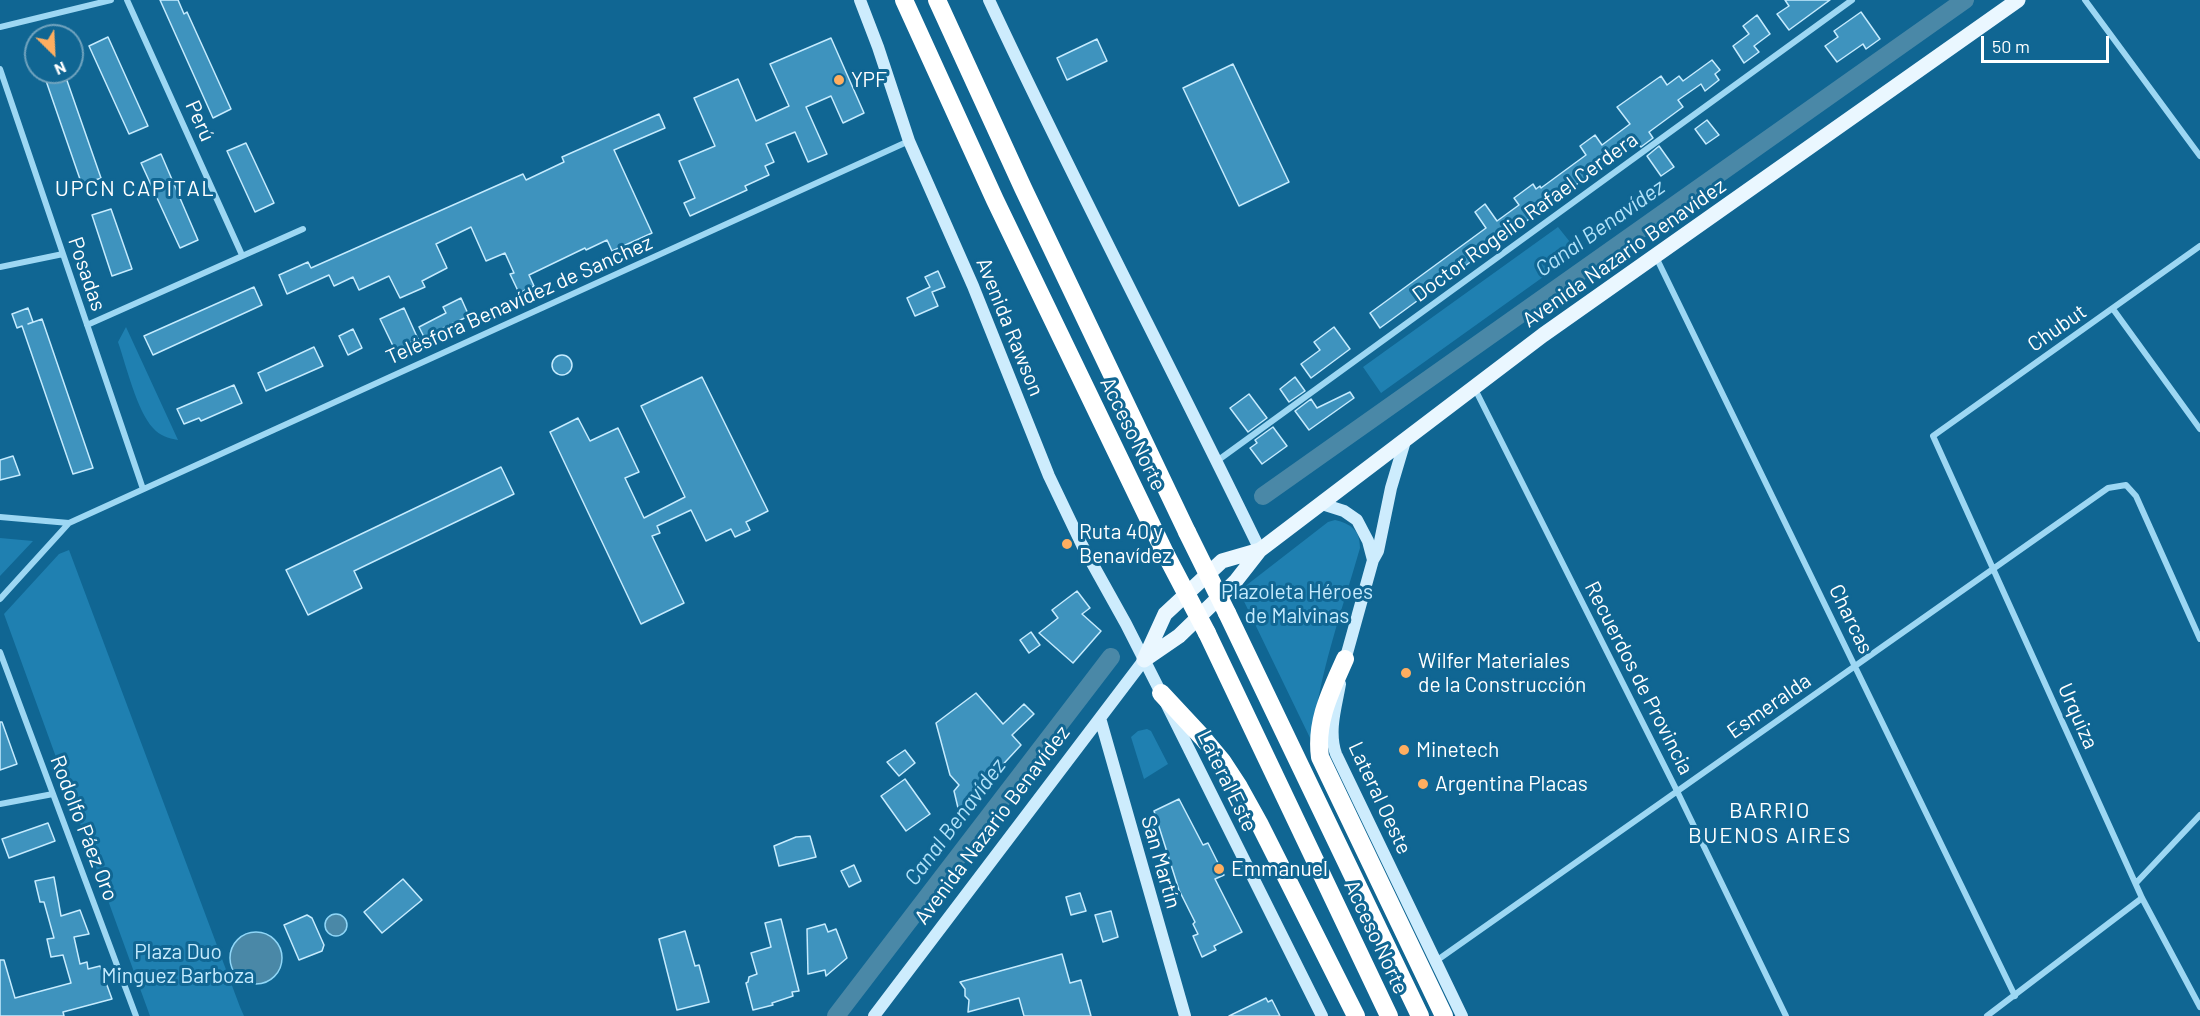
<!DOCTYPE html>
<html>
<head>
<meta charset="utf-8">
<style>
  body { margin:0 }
  #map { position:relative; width:2200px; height:1016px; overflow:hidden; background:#106693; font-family:Barlow,sans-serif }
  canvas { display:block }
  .north { position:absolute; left:24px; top:24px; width:60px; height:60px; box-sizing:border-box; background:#106693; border:2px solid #70a3be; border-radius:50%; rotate:156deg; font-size:16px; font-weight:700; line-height:24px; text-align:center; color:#fff }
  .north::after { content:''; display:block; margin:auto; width:21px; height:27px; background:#ffae60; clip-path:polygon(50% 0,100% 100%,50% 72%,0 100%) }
  .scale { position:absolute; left:1981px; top:36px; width:128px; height:27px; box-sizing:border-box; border:3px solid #fff; border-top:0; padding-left:8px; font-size:18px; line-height:21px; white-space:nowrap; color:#fff; -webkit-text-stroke:4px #106693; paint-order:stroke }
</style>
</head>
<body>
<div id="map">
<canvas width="2200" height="1016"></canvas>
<div class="north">N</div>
<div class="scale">50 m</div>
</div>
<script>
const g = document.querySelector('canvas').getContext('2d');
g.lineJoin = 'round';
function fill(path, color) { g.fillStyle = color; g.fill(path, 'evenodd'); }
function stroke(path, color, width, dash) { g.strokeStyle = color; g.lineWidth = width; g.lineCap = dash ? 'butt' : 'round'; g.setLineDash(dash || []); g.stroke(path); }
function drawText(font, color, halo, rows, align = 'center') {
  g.font = font + ' Barlow,sans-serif'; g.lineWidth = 6; g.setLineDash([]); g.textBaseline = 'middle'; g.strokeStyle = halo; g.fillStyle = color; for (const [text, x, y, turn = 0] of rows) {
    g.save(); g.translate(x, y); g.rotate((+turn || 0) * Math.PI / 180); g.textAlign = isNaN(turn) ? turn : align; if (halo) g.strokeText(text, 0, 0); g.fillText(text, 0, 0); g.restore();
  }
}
const green = new Path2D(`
  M1558,227L1578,252L1381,393L1363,367Z
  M126,327L178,440C168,438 160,436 153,428C137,411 126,365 118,342Z
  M1335,520C1351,524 1360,530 1360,548C1342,611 1318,676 1312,742L1239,591L1328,522Z
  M0,538L33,541L0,576Z
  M69,550L240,1007L244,1016H150L4,614L59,554Z
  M1147,729L1151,731L1168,764L1144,779L1131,737L1138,731Z`);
const water = new Path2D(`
  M325 925a11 11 0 1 1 22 0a11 11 0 1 1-22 0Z
  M230 958a26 26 0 1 1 52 0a26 26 0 1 1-52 0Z`);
const canal = new Path2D(`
  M1263,496L1965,0
  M836,1016L1111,657`);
const building = new Path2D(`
  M160,0H178L184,14L187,12L231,109L213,118Z
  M1785,0H1830L1789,30L1777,14L1789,6Z
  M1861,12L1880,39L1866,49L1863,44L1837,62L1825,46L1838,37L1834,31Z
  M1757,15L1770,34L1754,46L1759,52L1744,63L1733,46L1749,34L1743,26Z
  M108,37L148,126L129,134L89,46Z
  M831,38L864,113L843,123L831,96L806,107L827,154L808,162L795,132L766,144L774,162L765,166L769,175L745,186L747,190L690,216L684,203L695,198L679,161L715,146L694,98L738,79L756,121L789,106L770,64Z
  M1097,39L1107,61L1067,80L1057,58Z
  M1712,60L1720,70L1715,74L1719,80L1705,91L1701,84L1678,100L1683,107L1649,132L1653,138L1641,147L1636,141L1380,328L1370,313L1486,228L1475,212L1485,204L1497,221L1519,205L1514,198L1533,184L1536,189L1540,186L1541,188L1586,155L1580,146L1595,135L1602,145L1630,124L1617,107L1661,76L1667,85L1679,76L1683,81Z
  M1233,64L1289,182L1239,206L1183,88Z
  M43,72H64L101,178L82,185Z
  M659,114L665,128L614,150L652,233L612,251L607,240L586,250L585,248L529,275L534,286L519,293L510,274L514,273L505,253L486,261L471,227L436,244L447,268L422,281L425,287L400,298L389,276L359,290L353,277L334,286L329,275L287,294L279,275L308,262L311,268L523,174L526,180L564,162L562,157Z
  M1707,120L1719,135L1706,144L1695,129Z
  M246,143L274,203L255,212L227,151Z
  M1659,146L1674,167L1661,176L1647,156Z
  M161,154L198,240L180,248L141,163Z
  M111,209L132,269L112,276L92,215Z
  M938,271L945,287L932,292L938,306L915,316L907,298L930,287L925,277Z
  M254,287L262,305L153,355L144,336Z
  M461,298L469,316L424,337L419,327L446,313L443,307Z
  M28,308L33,322L28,324L42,319L93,468L73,474L22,326L17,328L12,314Z
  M404,308L418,339L395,350L380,319Z
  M1334,327L1350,349L1311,378L1301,364L1320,350L1314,342Z
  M353,329L362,348L348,355L339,336Z
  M314,347L323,366L266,391L258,373Z
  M552 365a10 10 0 1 1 20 0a10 10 0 1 1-20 0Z
  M702,377L768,511L746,522L750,530L735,537L731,529L706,541L691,510L657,526L660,533L652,536L684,603L641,624L550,432L578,418L590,441L618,428L639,472L625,478L644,518L685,497L641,406Z
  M1295,377L1305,391L1289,402L1280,389Z
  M234,385L242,403L201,421L199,418L184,424L177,409Z
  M1350,392L1354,398L1309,430L1295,411L1311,399L1317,408Z
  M1249,394L1267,418L1248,432L1230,408Z
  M1273,427L1287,446L1262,464L1250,448L1257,443L1255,440Z
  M13,456L20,475L0,480V460Z
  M501,467L514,494L354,571L362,588L308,615L286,570Z
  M1077,591L1090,608L1082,614L1101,631L1073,663L1039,633L1058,618L1052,610Z
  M1031,632L1040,645L1029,653L1020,640Z
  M976,693L1003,724L1024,704L1034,714L1012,735L1021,745L959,812L954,791L959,785L950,775L936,723Z
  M0,722H2L17,764L0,770Z
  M905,750L915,763L899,776L887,762Z
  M905,779L930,814L906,831L881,796Z
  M1179,799L1203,845L1208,843L1224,875L1215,879L1242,932L1214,946L1216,950L1202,957L1193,936L1198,934L1193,924L1195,922L1179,890L1154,811Z
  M48,823L55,841L9,858L2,839Z
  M810,836L816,857L779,866L774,846L796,837Z
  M854,865L861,881L849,887L841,871Z
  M54,877L61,916L80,910L89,934L74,937L80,964L87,962L88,969L100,966L112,999L63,1012L64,1016H0V960H4L15,998L71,983L63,955L51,957L47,939L54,938L44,902H40L35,881Z
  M403,879L422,900L382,933L364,912Z
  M1080,893L1086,911L1071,915L1066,897Z
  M1111,911L1118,937L1103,942L1095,915Z
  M307,915L312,918L324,945L322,951L299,960L284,925Z
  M781,919L799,991L792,992L793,996L772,1003L773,1005L753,1010L746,983L748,982L749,977L757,974L751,953L771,947L765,923Z
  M825,924L828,932L836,929L847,958L826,976L825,970L808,974L807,929Z
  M685,931L695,966L699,965L709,1002L677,1010L659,939Z
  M1062,954L1070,983L1081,980L1091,1016H1024L1019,998L968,1012L969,1000L965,996V989L960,982Z
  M1266,998L1268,1002L1272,1000L1280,1016H1229Z`);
const street = new Path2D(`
  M127,0L242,255
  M2085,0L2200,156
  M0,27L111,0
  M0,69L143,489
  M2200,246L1933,436L2142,898L2200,1007
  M1656,257L2015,996
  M0,267L63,254
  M2113,309L2200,429
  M87,325L303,229
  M1475,389L1677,791L1786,1016
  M1217,461L1852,0
  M0,517L69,523
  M0,599L69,523L909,141
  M0,652L136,1016
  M0,804L53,794
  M2136,883L2200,815
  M1436,961L2108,488L2126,485L2136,496L2200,639
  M1987,1016L2142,898`);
const secondary = new Path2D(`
  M860,0L878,47L909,141L973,286L1049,476L1082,545L1126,624L1161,693L1322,1016
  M989,0C1075,185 1171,366 1260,550
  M1322,504L1344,511L1357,520L1368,541L1373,560L1344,664
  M1373,560L1378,551L1391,488L1405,441
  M1340,684C1336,707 1328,731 1336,754L1462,1016
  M1100,718L1185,1016
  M874,1016L1144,660`);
const primary = new Path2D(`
  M1144,660L1179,636L1235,582L1260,550L1543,335L2018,0
  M1144,660L1165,614L1222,561L1260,550`);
const highway = new Path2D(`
  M904,0L995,200L1165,553
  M937,0L1023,188L1187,532
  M1227,613L1420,1016
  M1207,633L1389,1016
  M1345,659C1331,691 1315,721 1320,757L1444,1016
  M1161,693L1202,737L1222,761L1239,787L1259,823L1356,1016`);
const highwayBridge = new Path2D(`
  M1187,532L1227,613
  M1165,553L1207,633`);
const markers = [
  [839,80,6,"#ffae60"],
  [1067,544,6,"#ffae60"],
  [1406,673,6,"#ffae60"],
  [1404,750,6,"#ffae60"],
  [1423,784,6,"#ffae60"],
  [1219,869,6,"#ffae60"]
];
const poiNames = [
  ["YPF",851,80],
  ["Ruta 40 y",1079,532],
  ["Benavídez",1079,556],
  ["Wilfer Materiales",1418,661],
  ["de la Construcción",1418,685],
  ["Minetech",1416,750],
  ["Argentina Placas",1435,784],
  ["Emmanuel",1231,869]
];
const streetNames = [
  ["Perú",200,121,66],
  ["Doctor Rogelio Rafael Cerdera",1525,217,-36],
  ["Avenida Nazario Benavídez",1624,253,-35],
  ["Posadas",87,274,71],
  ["Telésfora Benavídez de Sanchez",519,300,-24],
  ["Avenida Rawson",1010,327,68],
  ["Chubut",2057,328,-35],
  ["Acceso Norte",1133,434,64],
  ["Charcas",1851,619,64],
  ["Recuerdos de Provincia",1639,678,63],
  ["Esmeralda",1769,706,-35],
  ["Urquiza",2078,716,66],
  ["Lateral Este",1227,781,64],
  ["Lateral Oeste",1380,798,65],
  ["Avenida Nazario Benavídez",992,825,-53],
  ["Rodolfo Páez Oro",84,828,69],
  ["San Martín",1161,862,74],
  ["Acceso Norte",1376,937,65]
];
const parkNames = [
  ["Plazoleta Héroes",1297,592],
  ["de Malvinas",1297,616],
  ["Plaza Duo",178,952],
  ["Minguez Barboza",178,976]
];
const neighbourhoodNames = [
  ["UPCN CAPITAL",135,189],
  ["BARRIO",1770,811],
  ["BUENOS AIRES",1770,836]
];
const waterNames = [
  ["Canal Benavídez",1600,228,-35],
  ["Canal Benavídez",955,822,-53]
];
fill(green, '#1f80b1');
fill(water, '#4a88a7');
stroke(water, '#8fd6f7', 1.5);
stroke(canal, '#4a88a7', 18);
fill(building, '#3e93be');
stroke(building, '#c5ebfe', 1.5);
stroke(street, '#9dd7f3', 6);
stroke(secondary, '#cdecfd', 12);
stroke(primary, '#eaf7ff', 15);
stroke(highway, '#fff', 18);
stroke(highwayBridge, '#fff', 18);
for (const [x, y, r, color] of markers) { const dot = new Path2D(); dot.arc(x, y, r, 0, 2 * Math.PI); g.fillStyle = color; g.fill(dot); stroke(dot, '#106693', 2); }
drawText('21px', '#fff', '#106693', poiNames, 'left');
drawText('21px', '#fff', '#106693', streetNames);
drawText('21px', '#c5ebfe', '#106693', parkNames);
g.letterSpacing = '1.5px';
drawText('22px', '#fff', '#106693', neighbourhoodNames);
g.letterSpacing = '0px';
drawText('italic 22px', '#b2e3fa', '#106693', waterNames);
</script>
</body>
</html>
